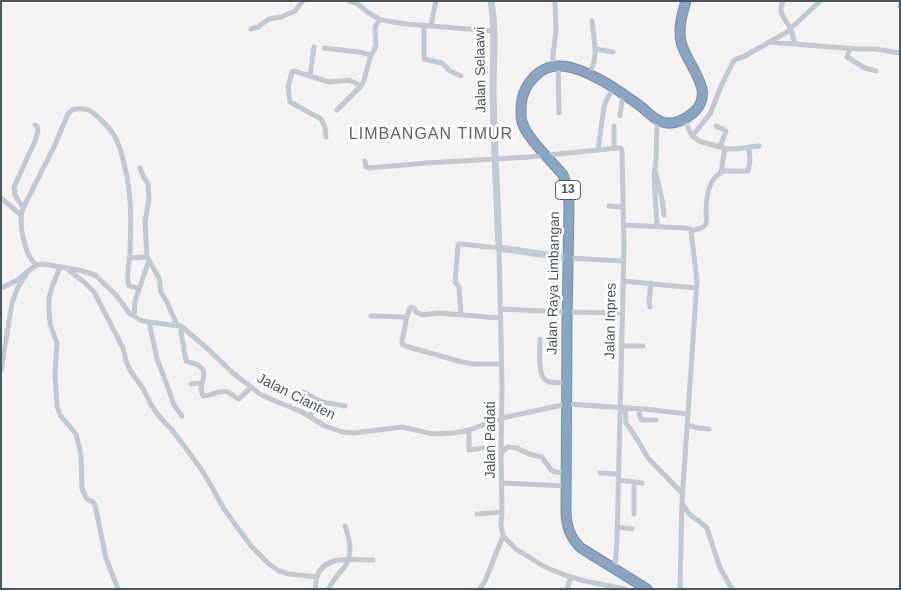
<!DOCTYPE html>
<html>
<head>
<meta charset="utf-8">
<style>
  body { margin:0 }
  #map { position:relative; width:901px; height:590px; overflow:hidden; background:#f5f3f3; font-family:Arial,sans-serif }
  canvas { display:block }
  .frame { position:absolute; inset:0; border:2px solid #4a5661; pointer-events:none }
</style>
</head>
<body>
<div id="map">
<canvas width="901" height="590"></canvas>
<div class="frame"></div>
</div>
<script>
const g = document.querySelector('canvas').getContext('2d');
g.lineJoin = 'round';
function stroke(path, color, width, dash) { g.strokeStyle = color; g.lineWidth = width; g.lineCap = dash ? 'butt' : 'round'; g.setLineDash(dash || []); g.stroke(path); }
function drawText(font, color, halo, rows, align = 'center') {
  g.font = font + ' Arial,sans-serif'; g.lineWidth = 5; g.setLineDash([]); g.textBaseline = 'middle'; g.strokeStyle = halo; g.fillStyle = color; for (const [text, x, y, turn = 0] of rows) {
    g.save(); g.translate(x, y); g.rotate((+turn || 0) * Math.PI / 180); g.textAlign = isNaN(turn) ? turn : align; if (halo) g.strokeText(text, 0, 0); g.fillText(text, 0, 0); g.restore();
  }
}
const street = new Path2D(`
  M349,1L356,3L369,13L381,20L406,24L493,31
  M783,1C777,14 785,17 790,28C793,33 793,39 795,44
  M900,5V6
  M424,25V59L442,63L450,71L461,76
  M431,25L436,1
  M251,29L258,27L269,19L281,17L295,11L303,1
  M769,42L857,49H875L900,53
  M324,48L359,52L371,55C383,40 368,31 380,20
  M850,48L847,57L865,68L876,71
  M595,49L613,52
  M553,66V54L556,31L555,1
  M558,67L559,113
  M589,74C599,58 594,40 592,21
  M310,76L314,47
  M337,110L361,86
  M620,116L623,95
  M684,119L692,136L698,140L702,142L727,149H735L759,146
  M716,126L726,131L720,147
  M692,136L710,114L722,84L733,62L736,59L743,57L787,32L820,1
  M326,137L325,127L321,119L290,102L288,87L292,72L294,71L329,82L349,80L361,86L364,80L371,55
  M614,148V126
  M598,150L604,107L606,101L613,89
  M365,161L366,167L369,168L427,163L529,157L618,148H621L622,151L624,247L617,541L615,569
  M140,168L143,176L148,184L149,199L145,222L147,257L159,278L161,292L167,302L177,325
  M721,172L725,148
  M656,173L662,199L664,215
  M1,198L21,215
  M609,206L623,207
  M23,208L15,195L14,187L35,141L38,131L37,126L35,125
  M623,225L686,228L690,229L691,231
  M657,226L654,175L656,162L657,120
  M130,258L147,257
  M568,258L623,261
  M36,265C24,254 18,223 23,208L53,149L68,114L72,110C87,106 92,111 102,121C117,134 121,149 125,168C132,196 131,223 130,252C130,263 125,276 129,286L138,288
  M60,267L52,287L49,298V310L50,324L57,343L55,374L57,406L60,415L76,434L81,455L82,489L87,499L93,502L95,505L106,558L118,589
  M67,269L84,282L94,292L123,348L126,361L130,370L144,390L150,403L158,415L173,431L199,466L209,482L224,509L251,546L269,564L279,571L289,574L317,577
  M623,281L696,288
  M1,288L16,281L36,265L43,264L79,270L95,275L116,295L130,314L134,316L140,320L149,322L181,326L209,350L233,373L260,394L268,398L302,412L325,426L342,432L354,433L402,427L433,434L454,433L469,430L502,418L567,404L644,409L688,414
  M650,307L649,302L651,283
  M500,309L567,312L622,313
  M461,315L459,287L455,282L458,245L460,244H462L499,248L502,386L501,453L502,512L501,525L503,536L516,549L545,567L567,576L585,581L625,589
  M134,316L135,301L149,260
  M371,316L407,317L402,341V344L405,346L462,362L474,364H501
  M407,317L409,310L411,307L414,308L416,312L422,315L438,313L500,318
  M149,322L157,359L167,385L174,405L182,416
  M180,326L186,361C190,363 194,363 198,365C212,375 196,384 203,396C211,396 221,389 228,392C232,394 235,397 239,399L251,387
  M540,339C540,348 537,377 547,381C552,384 561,382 567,383
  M621,346H643
  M1,370L12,303L18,287L26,275
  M191,384L202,383
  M303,392L322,402L345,406
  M625,408L626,423L637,439L648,458L683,494
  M639,409L640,417L642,420H656
  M310,416L319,401
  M687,425L698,428L709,429
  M469,430V450L483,448
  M501,453L508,447L517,448L529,454L542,457L551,470L555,472L567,473
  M600,473L618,474
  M618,480L642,483
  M501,483L567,486
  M682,503L690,515L700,522L707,528L720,568L732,589
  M477,514L502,512
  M634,514V482
  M617,527L632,529
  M315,589C316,585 316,581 317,577C323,554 355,560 373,560
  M329,589C332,581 338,575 343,569C354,556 350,540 345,526
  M480,589L485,581L503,536
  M567,589L571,577
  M680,589L682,501L697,281L691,231C695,230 702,229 705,225C708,221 706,217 706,213C706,198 708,177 724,171H748L750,161L749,147`);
const secondary = new Path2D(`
  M491,1C496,29 493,62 493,90C494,143 497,196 499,248L568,258`);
const highway = new Path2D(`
  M647,589L581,548C570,538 566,526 566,511L567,324L569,207C569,196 568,186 563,175C551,160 528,140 522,122C520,114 521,106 522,99C524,90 528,83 535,76C545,66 559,64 573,68C597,75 619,91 639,105C646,110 652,118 660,121C672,127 687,119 695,111C716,90 686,64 681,42C678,27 682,15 686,1`);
const shields = [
  [568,190,25]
];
const shieldNames = [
  ["13",568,190]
];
const streetNames = [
  ["Jalan Selaawi",481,70,-91],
  ["Jalan Raya Limbangan",554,283,-89],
  ["Jalan Inpres",611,321,-89],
  ["Jalan Cianten",296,397,27],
  ["Jalan Padati",491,440,-90]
];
const quarterNames = [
  ["LIMBANGAN TIMUR",431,135]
];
stroke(highway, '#7690ad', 11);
stroke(street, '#c1cad2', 5);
stroke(secondary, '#c1cbd6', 7);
stroke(highway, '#8ba5c1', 9);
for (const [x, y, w] of shields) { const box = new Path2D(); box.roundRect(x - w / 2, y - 9.5, w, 19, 4); g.fillStyle = '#fff'; g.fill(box); stroke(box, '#4a5661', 1); }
drawText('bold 12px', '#4a5661', null, shieldNames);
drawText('14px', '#4a5661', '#fff', streetNames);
g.letterSpacing = '1px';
drawText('16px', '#5f6368', '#fff', quarterNames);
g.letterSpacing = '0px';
</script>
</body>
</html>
